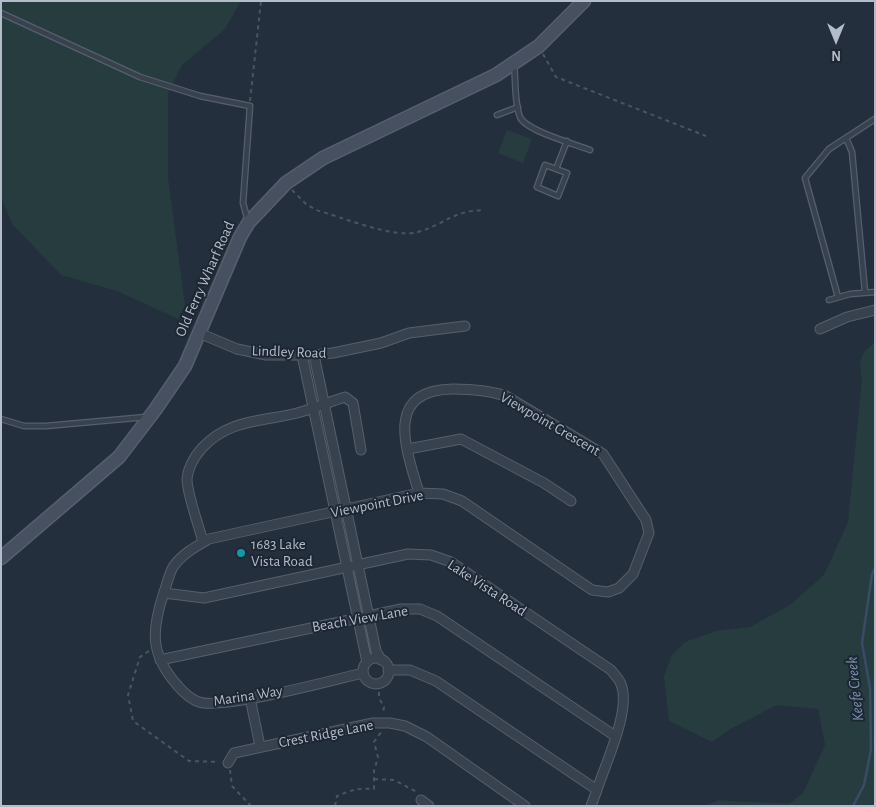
<!DOCTYPE html>
<html>
<head>
<meta charset="utf-8">
<style>
  body { margin:0 }
  #map { position:relative; width:876px; height:807px; overflow:hidden; background:#242f3e; font-family:"Alegreya Sans",sans-serif }
  canvas { display:block }
  .frame { position:absolute; inset:0; border:2px solid #b4bcc9; pointer-events:none }
  .north { position:absolute; left:811px; top:15px; width:50px; height:50px; -webkit-text-stroke:4px #1d2633; paint-order:stroke; rotate:180deg; font-size:14px; font-weight:700; line-height:20px; text-align:center; color:#b4bcc9 }
  .north::after { content:''; display:block; margin:auto; width:18px; height:22px; background:#b4bcc9; clip-path:polygon(50% 0,100% 100%,50% 72%,0 100%) }
</style>
</head>
<body>
<div id="map">
<canvas width="876" height="807"></canvas>
<div class="frame"></div>
<div class="north">N</div>
</div>
<script>
const g = document.querySelector('canvas').getContext('2d');
g.lineJoin = 'round';
function fill(path, color) { g.fillStyle = color; g.fill(path, 'evenodd'); }
function stroke(path, color, width, dash) { g.strokeStyle = color; g.lineWidth = width; g.lineCap = dash ? 'butt' : 'round'; g.setLineDash(dash || []); g.stroke(path); }
function drawText(font, color, halo, rows, align = 'center') {
  g.font = font + ' "Alegreya Sans",sans-serif'; g.lineWidth = 4; g.setLineDash([]); g.textBaseline = 'middle'; g.strokeStyle = halo; g.fillStyle = color; for (const [text, x, y, turn = 0] of rows) {
    g.save(); g.translate(x, y); g.rotate((+turn || 0) * Math.PI / 180); g.textAlign = isNaN(turn) ? turn : align; if (halo) g.strokeText(text, 0, 0); g.fillText(text, 0, 0); g.restore();
  }
}
const green = new Path2D(`
  M1,1H241L224,30L182,65L168,93V178L185,305L178,319L117,291L61,275L13,225L1,198Z
  M507,130L532,139L523,163L498,153Z
  M875,343V806H705L719,800L789,804L803,793L825,745L818,709L777,705L732,728L712,742L669,721L664,676L672,655L685,642L716,631L750,627L790,605L824,575L848,522L862,379C859,361 859,353 875,343Z`);
const stream = new Path2D(`
  M853,806L864,785L871,750L870,688L862,643L872,574L875,568`);
const path = new Path2D(`
  M543,54L556,77L706,136
  M250,101L261,1
  M292,190L306,204L316,210C342,217 394,239 418,232C446,224 451,211 484,210
  M149,651L140,657L128,695L133,721L189,761L219,762
  M379,684V698L384,707L383,714
  M230,770L232,786L251,806
  M374,779L394,780L417,792
  M335,806L337,796C353,790 355,788 374,789V771L378,757L374,742L382,731`);
const lane = new Path2D(`
  M1,13L140,77L200,96L250,106L243,203L248,221
  M514,65C516,81 514,102 520,117C526,131 575,144 590,150
  M497,115L518,107
  M846,138L852,152L865,292
  M556,169L545,165L537,187L558,196L567,173L556,169L567,141
  M838,297L805,178L829,149L875,119
  M829,300L850,294L875,292
  M1,419L24,426H46L146,417`);
const street = new Path2D(`
  M820,329L847,317L875,310
  M199,333L237,349L266,355H314L333,353L381,343L409,333L465,326
  M302,355L367,662
  M314,355L376,651L381,660
  M408,449L461,439L544,483L571,501
  M203,542C199,526 187,494 187,479C188,467 194,457 202,448C229,419 261,422 297,413C313,409 329,402 345,397L353,403L361,450
  M164,593L204,598L408,554L431,555L451,562L611,670C614,674 618,678 620,682C633,707 605,764 597,790
  M363 671a13 13 0 1 1 26 0a13 13 0 1 1-26 0Z
  M160,660L401,609H420L437,616L615,736
  M388,670H410L436,681L597,790L591,806
  M363,673C333,680 223,710 199,702C192,700 183,692 178,686C150,655 151,631 164,592C167,584 169,574 173,567C182,554 195,547 209,539L419,493L443,494L462,501L592,590L608,592L619,588L633,574L649,533L646,520L603,454L506,396C488,390 471,389 453,389C383,390 406,449 419,493
  M250,698L260,746
  M228,763L234,753L373,723H390L405,726L427,737L525,806
  M421,800L429,806`);
const secondary = new Path2D(`
  M1,558L119,457L155,410L185,366L240,237L249,222L286,183L323,158L496,75L539,46L584,1`);
const markers = [
  [241,553,5,"#0f9aa8"]
];
const streetNames = [
  ["Old Ferry Wharf Road",205,279,-66],
  ["Lindley Road",289,352,2],
  ["Viewpoint Crescent",550,424,30],
  ["Viewpoint Drive",377,504,-11],
  ["Lake Vista Road",487,588,33],
  ["Beach View Lane",360,619,-10],
  ["Marina Way",248,696,-9],
  ["Crest Ridge Lane",326,734,-11]
];
const poiNames = [
  ["1683 Lake",251,544],
  ["Vista Road",251,561]
];
const waterNames = [
  ["Keefe Creek",855,689,-96]
];
fill(green, '#263c3f');
stroke(stream, '#394c67', 2.5);
stroke(lane, '#565f6c', 7);
stroke(street, '#565f6c', 11);
stroke(secondary, '#565f6c', 15);
stroke(path, '#44595c', 2, [4, 4]);
stroke(lane, '#38414e', 4.5);
stroke(street, '#38414e', 9);
stroke(secondary, '#465061', 12);
for (const [x, y, r, color] of markers) { const dot = new Path2D(); dot.arc(x, y, r, 0, 2 * Math.PI); g.fillStyle = color; g.fill(dot); stroke(dot, '#1d2633', 2); }
drawText('15px', '#b4bcc9', '#1d2633', streetNames);
drawText('15px', '#b4bcc9', '#1d2633', poiNames, 'left');
drawText('italic 16px', '#7c92b1', '#1d2633', waterNames);
</script>
</body>
</html>
